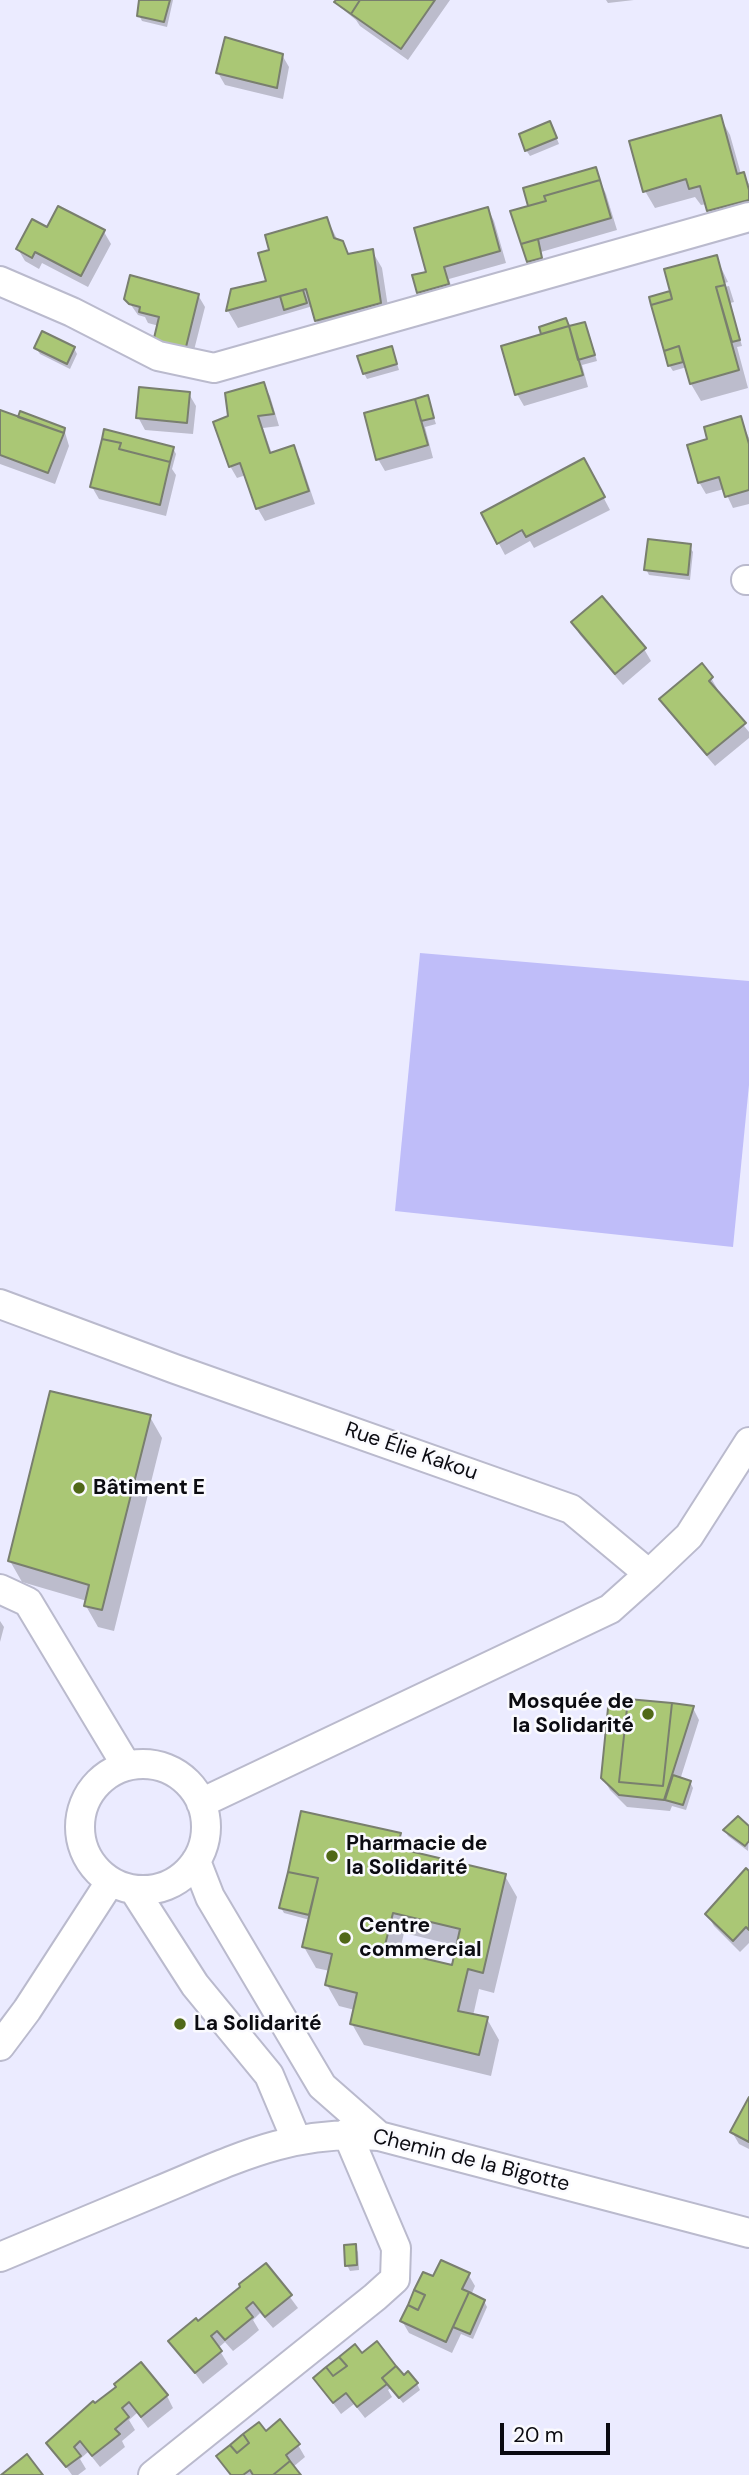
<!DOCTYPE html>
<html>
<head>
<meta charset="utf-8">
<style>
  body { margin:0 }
  #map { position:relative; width:749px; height:2475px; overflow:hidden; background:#ebebff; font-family:"DM Sans",sans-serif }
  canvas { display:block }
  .scale { position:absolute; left:500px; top:2423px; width:110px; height:32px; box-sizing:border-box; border:4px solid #0b0b11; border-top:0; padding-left:9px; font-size:21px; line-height:24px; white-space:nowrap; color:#0b0b11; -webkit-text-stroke:5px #fafafe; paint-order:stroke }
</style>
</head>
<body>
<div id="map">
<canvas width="749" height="2475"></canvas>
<div class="scale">20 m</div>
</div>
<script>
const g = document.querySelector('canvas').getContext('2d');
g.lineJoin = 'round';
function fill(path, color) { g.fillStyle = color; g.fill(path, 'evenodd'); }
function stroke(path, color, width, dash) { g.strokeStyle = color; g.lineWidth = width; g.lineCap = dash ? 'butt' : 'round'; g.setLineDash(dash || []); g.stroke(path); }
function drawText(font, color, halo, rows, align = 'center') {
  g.font = font + ' "DM Sans",sans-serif'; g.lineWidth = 5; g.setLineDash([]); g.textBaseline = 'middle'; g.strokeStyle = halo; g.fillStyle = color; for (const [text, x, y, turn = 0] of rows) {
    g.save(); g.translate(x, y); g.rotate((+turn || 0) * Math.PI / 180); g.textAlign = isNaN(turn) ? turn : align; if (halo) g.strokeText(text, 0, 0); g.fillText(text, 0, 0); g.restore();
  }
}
const green = new Path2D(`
  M420,953L749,981V1085L733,1247L395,1211Z`);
const shadow = new Path2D(`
  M141,0H173L167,27L142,21L139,15Z
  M338,0H450L408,60L360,26L356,20L340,7Z
  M606,0H634L608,3Z
  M282,55L289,67L283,99L225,85L218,73Z
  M720,117L730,135L741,174H743L749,184V219L719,228L707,204L701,205L695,197L655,208L645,191Z
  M553,129L559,144L530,156L526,150Z
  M595,169L606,194L617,230L541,252L544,263L531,267L528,261L531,207L526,190Z
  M488,209L494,221L506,263L449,279L454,296L426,304L419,292L428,273Z
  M327,219L338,241L342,243L349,255L372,251L382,268L390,320L327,338L317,321L313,306L238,328L228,311L232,291L268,282L271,251Z
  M48,229L104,232L111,244L88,287L42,263L39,269L25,261L18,249Z
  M716,257L728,282L707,288L708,291L729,286L734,302L730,303L742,346L737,347L748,388L701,401L691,384L687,367L673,371L669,365L672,292Z
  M198,295L205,307L192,358L163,350L156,338L159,326L148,323L145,317L138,315L126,298Z
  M565,320L569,328L585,324L588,330L597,361L582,365L588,387L524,406L517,394L543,335L541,328Z
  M36,348H74L77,354L70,369L40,354Z
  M394,354L399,370L367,379L364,373Z
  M263,384L270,396L279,426L263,428L272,454L293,447L300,459L315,504L265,521L258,509L246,475L237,478L230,466V418Z
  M189,394L196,406L193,434L145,430L138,417Z
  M427,397L436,424L425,427L433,458L385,471L378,459Z
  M0,412L64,429L69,446L55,484L0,464Z
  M740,418L749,438V504L733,508L724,489L706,494L699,482L710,440Z
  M173,448L176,454L172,469L176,475L166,516L99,499L92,487Z
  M590,472L610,510L534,548L530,541L505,555L483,514Z
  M689,546L693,552L690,580L649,575L646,569Z
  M573,623L644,649L651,661L623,685L580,635Z
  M711,678L718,690L716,692L749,732V738L715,766L668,711L661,700Z
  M150,1417L162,1438L114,1631L98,1627L86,1606L87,1601L22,1582L10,1561Z
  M0,1621L4,1627L0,1642Z
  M693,1708L699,1720L680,1780L690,1782L693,1788L686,1810L672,1806L670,1811L627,1807L610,1790L603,1778Z
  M749,1829L748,1851L728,1836L725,1831Z
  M400,1834L411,1853L505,1876L517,1897L494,1993L479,1989L473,2016L487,2019L499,2040L491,2076L364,2045L352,2024L355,2010L339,2006L327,1985L330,1971L316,1968L304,1947L310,1920L284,1913L281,1908L289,1873ZM404,1933L458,1946L453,1967L399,1954Z
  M749,1874V1943L740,1952L714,1926L707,1914Z
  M749,2100V2149L739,2144L732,2132Z
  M355,2246L358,2252L359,2270L350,2271L347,2265Z
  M266,2265L298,2308L273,2328L260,2313L253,2320L259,2330L246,2341L233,2351L225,2342L218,2348L228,2364L203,2384L171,2341L198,2324Z
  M468,2274L475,2286L471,2295L484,2301L487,2307L473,2339L461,2334L452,2353L409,2333L402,2321L434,2278Z
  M362,2355L417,2384L420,2390L403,2403L391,2388L388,2390L392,2397L365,2418L354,2404L341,2414L315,2379Z
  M167,2396L173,2408L148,2428L137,2413L129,2420L135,2430L122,2441L125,2447L100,2467L88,2452L80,2459L86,2469L78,2475H72L49,2443L93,2404Z
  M265,2433L298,2445L305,2457L293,2467L299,2475H231L218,2456Z`);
const building = new Path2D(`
  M139,0H170L164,22L137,16Z
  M336,0H360L351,14L334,2Z
  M360,0H435L401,49L351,14Z
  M225,37L283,54L277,88L216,73Z
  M721,115L737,174L744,172L749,190V200L707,211L700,186L689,189L686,179L643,192L629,141Z
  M550,121L557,138L525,151L519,134Z
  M596,167L600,180L544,196L546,201L528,206L523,188Z
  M600,180L611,218L521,244L510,211L546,201L544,196Z
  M58,206L105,230L81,276L35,252L32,258L16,249L32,219L47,227Z
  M488,207L500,251L444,267L449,284L417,293L412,275L426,272L414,228Z
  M327,217L334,238L343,241L348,254L373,249L381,303L315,321L306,289L226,311L231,289L266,281L258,253L269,250L265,235Z
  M538,239L542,258L527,262L521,244Z
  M717,255L725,285L716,287L739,370L690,384L679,346L664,351L651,305L672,299L664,269Z
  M130,275L199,294L186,347L166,345L154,338L159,317L139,312L140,307L129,304L124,299Z
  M725,285L740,340L732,342L716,287Z
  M303,290L307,303L284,310L280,296Z
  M670,291L672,299L651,305L649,297Z
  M566,318L569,326L541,334L539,327Z
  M585,322L595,355L578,360L569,326Z
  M569,326L583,375L515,395L501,346Z
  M42,331L75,347L67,364L34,348Z
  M392,346L397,364L363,374L357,356Z
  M679,346L683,362L668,366L664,351Z
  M264,382L274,414L258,416L270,453L294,445L309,491L256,509L240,463L229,467L213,422L228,416L225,393Z
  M139,387L190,392L187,423L136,418Z
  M428,395L434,418L421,421L415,399Z
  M415,399L428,445L376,460L364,413Z
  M0,410L64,433L48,473L0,455Z
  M20,411L65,428L64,433L18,417Z
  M741,416L749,444V490L725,497L719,477L698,483L687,445L707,439L704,427Z
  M104,429L174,447L170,462L119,449L121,443L102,439Z
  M102,439L121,443L119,449L170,462L160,505L90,487Z
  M584,458L605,497L526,537L522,530L497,544L481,513Z
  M648,539L691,544L688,575L644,570Z
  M602,596L646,648L615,674L571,622Z
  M702,663L713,677L709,681L746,723L707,755L659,699Z
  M50,1391L151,1415L102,1610L84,1606L89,1585L8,1561Z
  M609,1698L628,1699L619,1782L663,1786L672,1703L694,1706L664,1800L619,1795L601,1778Z
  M628,1699L672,1703L663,1786L619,1782Z
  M673,1775L691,1781L683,1805L665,1800Z
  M301,1811L401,1833L397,1848L506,1874L483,1973L468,1969L458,2011L488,2017L479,2055L350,2024L357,1993L325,1985L332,1954L302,1947L318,1878L288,1872ZM393,1913L460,1929L452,1965L384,1949Z
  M738,1816L749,1826V1841L745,1846L723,1830Z
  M746,1868L749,1871V1930L746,1927L733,1941L705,1914Z
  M288,1872L318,1878L309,1915L279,1908Z
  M749,2097V2142L730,2132Z
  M356,2244L357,2265L345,2266L344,2245Z
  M441,2260L470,2273L462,2289L469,2292L446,2342L400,2321L408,2305L418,2310L425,2295L414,2290L423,2272L433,2276Z
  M266,2263L292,2295L265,2317L253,2302L246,2308L253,2317L225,2340L217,2331L211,2336L222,2351L195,2373L168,2341L196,2318L198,2321L240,2287L239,2284Z
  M414,2290L425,2295L418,2310L408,2305Z
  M469,2292L485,2300L470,2334L453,2327Z
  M377,2341L396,2366L382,2378L387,2384L357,2407L346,2393L333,2403L313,2378L326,2367L333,2376L347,2366L339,2357L355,2344L362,2353Z
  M339,2357L347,2366L333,2376L326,2367Z
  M141,2362L168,2395L141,2417L129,2402L122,2408L129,2417L115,2429L120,2434L92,2456L80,2441L74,2447L81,2456L66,2467L46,2443L93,2401L95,2403L116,2387L114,2384Z
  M396,2366L404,2375L408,2371L418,2383L399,2398L382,2378Z
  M280,2419L300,2444L286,2455L290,2461L273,2475H253L250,2470L243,2475H231L216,2456L230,2445L237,2453L249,2443L243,2434L259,2422L266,2431Z
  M243,2434L249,2443L237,2453L230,2445Z
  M27,2454L43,2475H1Z
  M290,2461L301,2475H273Z`);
const street = new Path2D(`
  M0,281L72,312L158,356L214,368L749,217
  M746,580H749
  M0,1304L175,1369L571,1509L649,1574L689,1536L749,1442
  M0,1589L28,1602L126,1765
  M80 1827a63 63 0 1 1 126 0a63 63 0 1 1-126 0Z
  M201,1803L610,1609L649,1574
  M196,1861L210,1897L322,2086L379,2136
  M134,1890L195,1985L269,2075L296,2139
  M0,2046L27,2010L110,1882
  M0,2257C53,2235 106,2213 158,2191C235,2159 293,2129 379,2136L749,2233
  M153,2475L375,2297L395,2279L396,2248L347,2133`);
const markers = [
  [79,1488,7,"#506818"],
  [648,1714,7,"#506818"],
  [332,1856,7,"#506818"],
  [345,1938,7,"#506818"],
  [180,2024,7,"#506818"]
];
const streetNames = [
  ["Rue Élie Kakou",411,1452,19],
  ["Chemin de la Bigotte",471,2161,14]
];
const poiNames = [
  ["Bâtiment E",93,1488],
  ["Mosquée de",634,1702,"right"],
  ["la Solidarité",634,1726,"right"],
  ["Pharmacie de",346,1844],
  ["la Solidarité",346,1868],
  ["Centre",359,1926],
  ["commercial",359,1950],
  ["La Solidarité",194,2024]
];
fill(green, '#bfbdf9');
fill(shadow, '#0003');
fill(building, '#aac775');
stroke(building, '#797f6e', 2);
stroke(street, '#babacd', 32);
stroke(street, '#fff', 28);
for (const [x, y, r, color] of markers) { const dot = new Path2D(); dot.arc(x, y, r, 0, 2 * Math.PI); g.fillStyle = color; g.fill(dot); stroke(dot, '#fafafe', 2.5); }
drawText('21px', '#0b0b11', '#fafafe', streetNames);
drawText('bold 21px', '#0b0b11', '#fafafe', poiNames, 'left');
</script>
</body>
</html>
